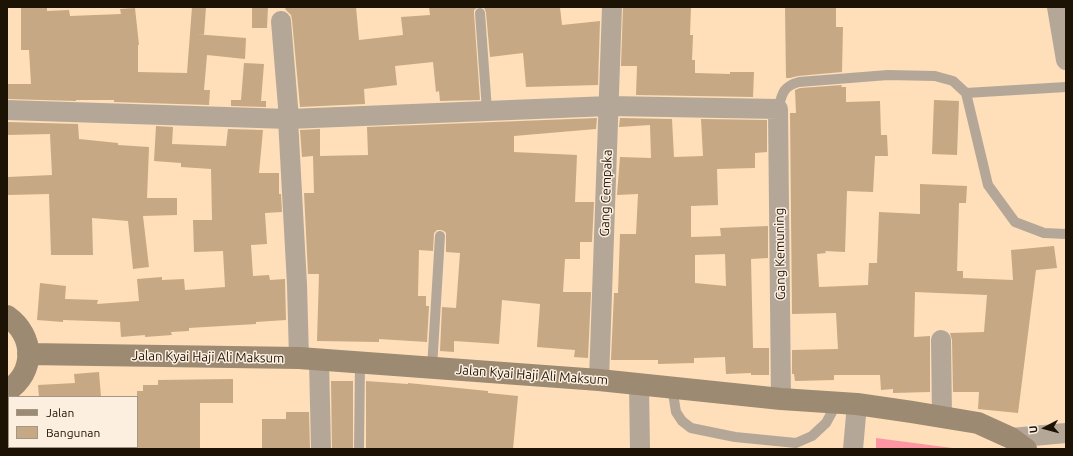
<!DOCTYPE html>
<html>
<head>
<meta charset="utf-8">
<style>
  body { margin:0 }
  #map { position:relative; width:1073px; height:456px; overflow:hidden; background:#fedfb9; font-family:Ubuntu,sans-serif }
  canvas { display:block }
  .frame { position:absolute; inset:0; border:8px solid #1d1305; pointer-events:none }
  .legend { position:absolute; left:8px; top:396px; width:130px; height:52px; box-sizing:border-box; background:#fcefe0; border:1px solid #a39788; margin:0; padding:5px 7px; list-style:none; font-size:12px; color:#1d1305 }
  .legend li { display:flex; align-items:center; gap:8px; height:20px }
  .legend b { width:20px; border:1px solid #a39788 }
  .north { position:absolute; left:1025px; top:408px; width:40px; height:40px; -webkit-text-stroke:3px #fcefe0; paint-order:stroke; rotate:264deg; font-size:11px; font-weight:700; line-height:16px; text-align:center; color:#1d1305 }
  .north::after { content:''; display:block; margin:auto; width:14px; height:18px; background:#1d1305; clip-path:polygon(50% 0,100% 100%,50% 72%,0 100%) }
</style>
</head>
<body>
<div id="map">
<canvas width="1073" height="456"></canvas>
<div class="frame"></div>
<ul class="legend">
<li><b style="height:5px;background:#9d8a72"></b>Jalan</li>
<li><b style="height:11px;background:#c6a884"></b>Bangunan</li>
</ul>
<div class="north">U</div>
</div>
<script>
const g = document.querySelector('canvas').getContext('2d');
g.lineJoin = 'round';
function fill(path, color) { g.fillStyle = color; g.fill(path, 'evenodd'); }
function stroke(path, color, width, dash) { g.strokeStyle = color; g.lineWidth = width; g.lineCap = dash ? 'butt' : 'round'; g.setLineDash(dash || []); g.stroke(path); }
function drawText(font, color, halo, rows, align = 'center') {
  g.font = font + ' Ubuntu,sans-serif'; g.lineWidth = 3; g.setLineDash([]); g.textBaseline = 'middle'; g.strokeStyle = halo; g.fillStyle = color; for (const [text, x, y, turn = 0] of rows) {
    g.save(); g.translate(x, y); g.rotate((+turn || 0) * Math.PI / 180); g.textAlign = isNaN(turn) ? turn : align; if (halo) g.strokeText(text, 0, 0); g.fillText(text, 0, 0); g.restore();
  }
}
const green = new Path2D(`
  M876,438L960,449H876Z`);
const building = new Path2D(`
  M21,7H47V11L69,10L70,16L121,14L120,9L135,8L139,45H138V72L187,73L192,7H206L204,35L194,34L246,38L245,59L207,55L204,90H210L209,105L114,102V100H76V101L7,99V84H31L29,50H21Z
  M252,7H268L267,28H252Z
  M297,7H356L359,40L403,35L401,17L430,15L429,7H478L474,10V13L480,100L440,101L439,91L436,92L433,62L395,66L397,85L364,89L365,104L300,107L292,20L291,15L286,10L285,8Z
  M482,7H560L562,25L600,21L598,85L526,87L523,53L490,57L486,13L485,9Z
  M623,7H691L690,35H693L692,60H695V73L730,74V72H754L753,97L636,95L637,66H621Z
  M785,7H836V27H843L842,72L798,76L790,78H786Z
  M244,63L264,64L261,101H266V107L231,106V100H241Z
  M842,85L841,87H846V102L880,101L881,135H887L888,156H875L873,192L847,191L845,252L825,251L826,253L817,254L819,287L868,285L869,263H877L879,212L920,214V184L967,186L966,203H959L957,271H963V278L1013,280L1011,250L1054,246L1057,268L1036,270L1018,413L978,409L979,392H953L952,340L950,333L984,332L987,295L915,292L914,337L930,336V392L893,393V389L881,390L880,375H834V380L795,381L794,374H792V350L838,349L836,313L792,314L790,113H796L795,90L800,88Z
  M934,100L959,101L957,155L932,154Z
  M597,118L596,129L514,136V152L577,155L575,202H594L592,242H580V259H565L563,292H591L588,358L574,357L575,350L537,347L540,304L502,300L499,344L454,341V352L440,351L442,307L456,308L460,253L446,252V233L444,231L441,230H437L434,233L433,251L419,250L418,296H426V306H429L427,342L379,339V342L317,341L319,274H308L304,193H314L313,156L302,157L300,130L320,129V156L368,155L367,127Z
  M620,118L672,119L674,157L703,156L701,119L767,120V152L755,153V168L717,169L718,205L691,206V237L721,236L720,228L768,226V258L751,259L753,348H769V375H751V373L726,374L725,357L694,358V363L658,364V360H611L614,293H618L620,234H636L638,194L617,195L620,157L651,158L650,125L619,127ZM725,254L726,286L695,283V255Z
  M7,122L78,124L79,139L118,143V145L149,147L147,198H177V215L143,216L149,267L133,269L128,221L92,218L93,255H51L49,194L7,195V177L52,175L50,134L7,135Z
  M156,126L173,127L172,144L226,146L228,129L263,130L259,173H279V194H281L282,212L265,213L267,244L251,245L253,276L269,275L270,280L285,279L286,320L256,322V324L189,328V331L171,332L172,335L145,337V335L121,337L120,322L63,320V322L37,320L40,283L66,286L65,299L98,300L97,304L139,301L137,279L162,277V280L184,279L185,290L225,287L223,251L194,252L193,220H212L211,169L181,167V163L154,161Z
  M99,372L101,397H39L38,385L75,383L74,374Z
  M233,379V403H200V449H137V391H143V385H158V380Z
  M331,381H353V449H332Z
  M366,381L408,384V383L488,391V393L518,396L513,449H366Z
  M286,412H309L310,449H262V419H286Z`);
const lane = new Path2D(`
  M480,13L487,110
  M966,93L1066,87
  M778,109C782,94 783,86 799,82L888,75L935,76L953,81L966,93L988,185L1015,222L1044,233L1066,234
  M432,368L440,236
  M672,387L676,412L682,421L691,428L735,437L796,443L812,436L826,423L837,403
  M359,449L360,363`);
const street = new Path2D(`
  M1057,7L1066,60
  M281,21L289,119
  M7,110L289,119L609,106L778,109L781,399
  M288,119L297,285L299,358
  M941,340L942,417
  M319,360L321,449
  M599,380L612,7
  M639,384L640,449
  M1011,438L1066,433
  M853,449L857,404`);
const secondary = new Path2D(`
  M7,316C35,336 36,372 7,391
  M28,354L299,358L599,380L781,399L857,404L912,412L978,423L1011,438L1026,449`);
const streetNames = [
  ["Gang Cempaka",606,193,-88],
  ["Gang Kemuning",780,254,-91],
  ["Jalan Kyai Haji Ali Maksum",208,357,1],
  ["Jalan Kyai Haji Ali Maksum",532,375,4]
];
fill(green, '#ff95a3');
fill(building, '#c6a884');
stroke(lane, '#b5a798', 10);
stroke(street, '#b5a798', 20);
stroke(secondary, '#9d8a72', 22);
drawText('13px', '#1d1305', '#fcefe0', streetNames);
</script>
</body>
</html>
